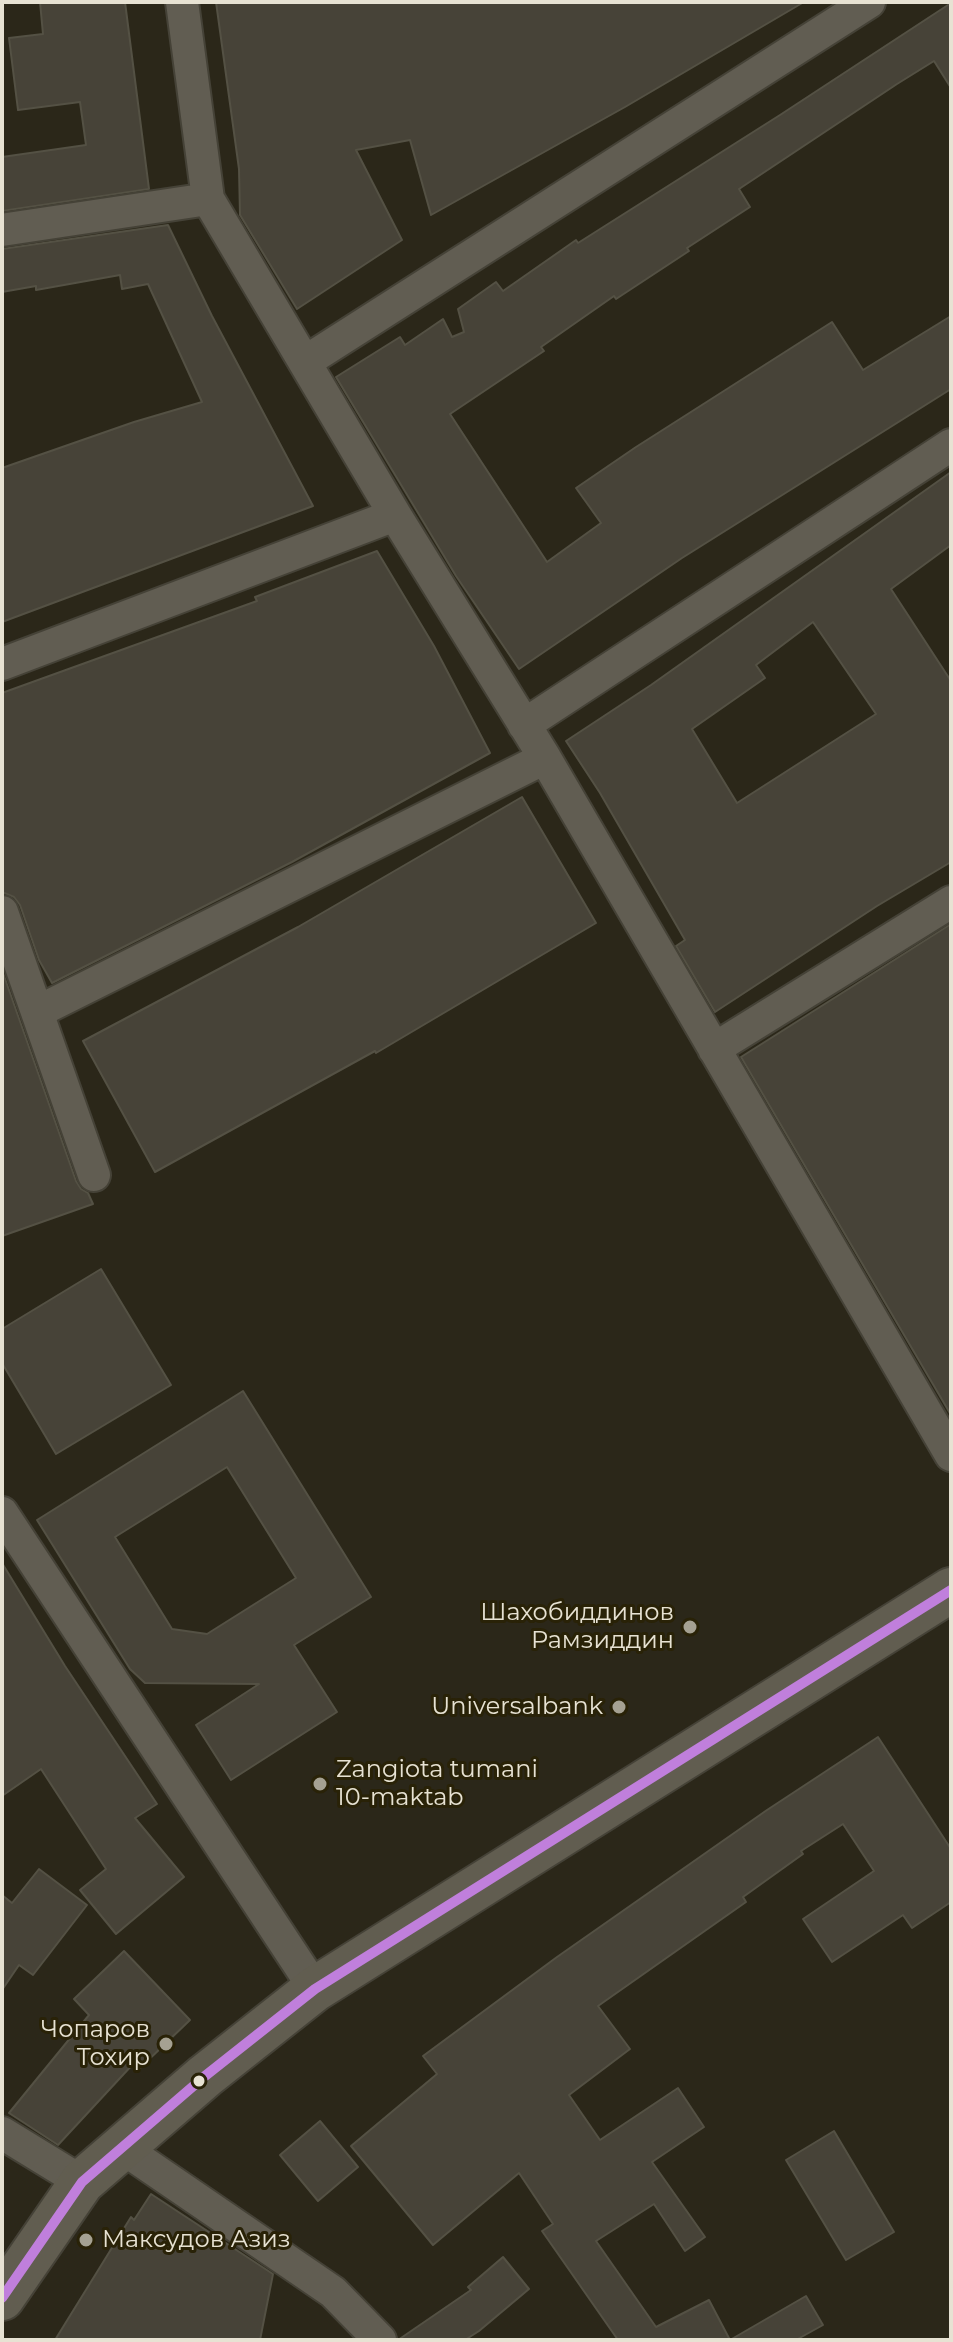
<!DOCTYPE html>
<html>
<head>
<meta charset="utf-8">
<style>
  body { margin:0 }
  #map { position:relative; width:953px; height:2342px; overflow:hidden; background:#2b2719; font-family:Montserrat,sans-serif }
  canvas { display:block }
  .frame { position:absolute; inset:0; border:4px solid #e7e2d3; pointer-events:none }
</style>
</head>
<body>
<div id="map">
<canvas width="953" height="2342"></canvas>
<div class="frame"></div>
</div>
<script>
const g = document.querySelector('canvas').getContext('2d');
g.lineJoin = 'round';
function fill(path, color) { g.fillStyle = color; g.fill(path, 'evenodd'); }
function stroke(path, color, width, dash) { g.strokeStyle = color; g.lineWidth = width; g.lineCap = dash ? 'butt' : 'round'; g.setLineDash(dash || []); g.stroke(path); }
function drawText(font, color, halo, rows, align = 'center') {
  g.font = font + ' Montserrat,sans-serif'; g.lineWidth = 6; g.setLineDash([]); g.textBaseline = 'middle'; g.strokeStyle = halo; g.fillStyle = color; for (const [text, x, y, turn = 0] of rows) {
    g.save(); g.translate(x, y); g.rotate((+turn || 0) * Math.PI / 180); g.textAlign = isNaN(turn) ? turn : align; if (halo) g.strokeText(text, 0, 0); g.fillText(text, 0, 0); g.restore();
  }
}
const building = new Path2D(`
  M40,2H125L149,189L2,211V157L86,145L80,102L18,110L9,38L43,34Z
  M216,2H804L625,107L431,215L410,140L356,150L402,240L297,309L240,215L239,169Z
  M951,3V88L934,61L897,84L739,189L750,207L687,248L689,251L616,299L614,296L541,347L544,351L450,414L547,562L601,523L576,488L636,447L832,322L863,370L951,316V389L682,558L519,669L456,576L336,377L400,337L405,345L443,319L452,337L464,332L458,309L496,282L503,291L576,240L578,243L780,115Z
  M168,225L212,316L313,506L2,622V468L134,422L202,402L148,284L122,289L120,275L36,290V286L2,292V249Z
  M951,472V545L891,589L951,681V862L877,906L715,1012L676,946L685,940L600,793L566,741L651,685ZM813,622L876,714L737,803L692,729L765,678L756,665Z
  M377,551L434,646L490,753L292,862L52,983L39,960L20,905L14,897L2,892V693L257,601L255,597Z
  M522,797L596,923L376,1053L375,1051L155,1172L83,1041L298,927Z
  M951,924V1415L741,1057Z
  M2,970L76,1181L81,1189L88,1193L93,1204L2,1236Z
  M101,1269L171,1385L56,1454L2,1363V1329Z
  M243,1391L371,1597L294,1645L337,1712L231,1780L196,1725L259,1684L145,1683L130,1669L37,1520ZM227,1467L296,1578L207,1634L172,1629L115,1537Z
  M2,1563L65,1666L157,1804L135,1818L184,1877L116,1934L80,1890L106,1869L41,1769L2,1796Z
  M878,1737L951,1849V1902L912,1928L903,1915L832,1962L803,1919L874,1871L843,1824L801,1851L803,1854L743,1897L746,1902L598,2006L630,2049L569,2095L600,2140L678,2088L704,2127L652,2162L705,2237L685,2251L654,2204L596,2241L656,2327L709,2300L730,2340L806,2296L823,2325L796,2340H618L542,2231L553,2224L519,2173L433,2245L351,2146L437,2074L423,2056L557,1957L767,1810Z
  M39,1869L87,1905L33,1975L19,1965L2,1990V1895L12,1903Z
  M124,1951L190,2020L140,2068L134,2063L58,2145L9,2113L89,2015L74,1999Z
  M320,2121L358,2167L318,2201L280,2155Z
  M834,2131L894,2232L846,2260L786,2160Z
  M151,2194L273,2274L260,2340H55L131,2217L134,2220Z
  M503,2257L529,2289L479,2331L465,2340H398L471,2290L468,2287Z`);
const street = new Path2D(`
  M182,2L208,199L395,515L545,758L951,1455
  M2,230L208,199
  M305,362L869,2
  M2,664L395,515
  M524,725L951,445
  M2,912L94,1175
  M37,1012L545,758
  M714,1049L951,902
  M2,1513L315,1989
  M2,2133L82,2182
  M121,2147L333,2292L380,2340`);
const secondary = new Path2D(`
  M2,2298L82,2182L205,2076L315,1989L951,1590`);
const bus1 = new Path2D(`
  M2,2298L82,2182L205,2076L315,1989L951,1590`);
const markers = [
  [690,1627,8,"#a5a192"],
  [619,1707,8,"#a5a192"],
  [320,1784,8,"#a5a192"],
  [166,2044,8,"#a5a192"],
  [199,2081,7,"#e7e2d3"],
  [86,2240,8,"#a5a192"]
];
const poiNames = [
  ["Шахобиддинов",674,1613],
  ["Рамзиддин",674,1641],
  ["Universalbank",603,1707],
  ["Zangiota tumani",336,1770,"left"],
  ["10-maktab",336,1798,"left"],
  ["Чопаров",150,2030],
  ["Тохир",150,2058],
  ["Максудов Азиз",102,2240,"left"]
];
fill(building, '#474338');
stroke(building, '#545144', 2);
stroke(street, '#454237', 36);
stroke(secondary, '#454237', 48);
stroke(street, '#615d52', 32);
stroke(secondary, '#615d50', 44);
stroke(bus1, '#c07fdc', 10);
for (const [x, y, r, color] of markers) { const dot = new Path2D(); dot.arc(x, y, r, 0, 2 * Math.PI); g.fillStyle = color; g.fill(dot); stroke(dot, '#292207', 3); }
drawText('24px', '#e7e2d3', '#292207', poiNames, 'right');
</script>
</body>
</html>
